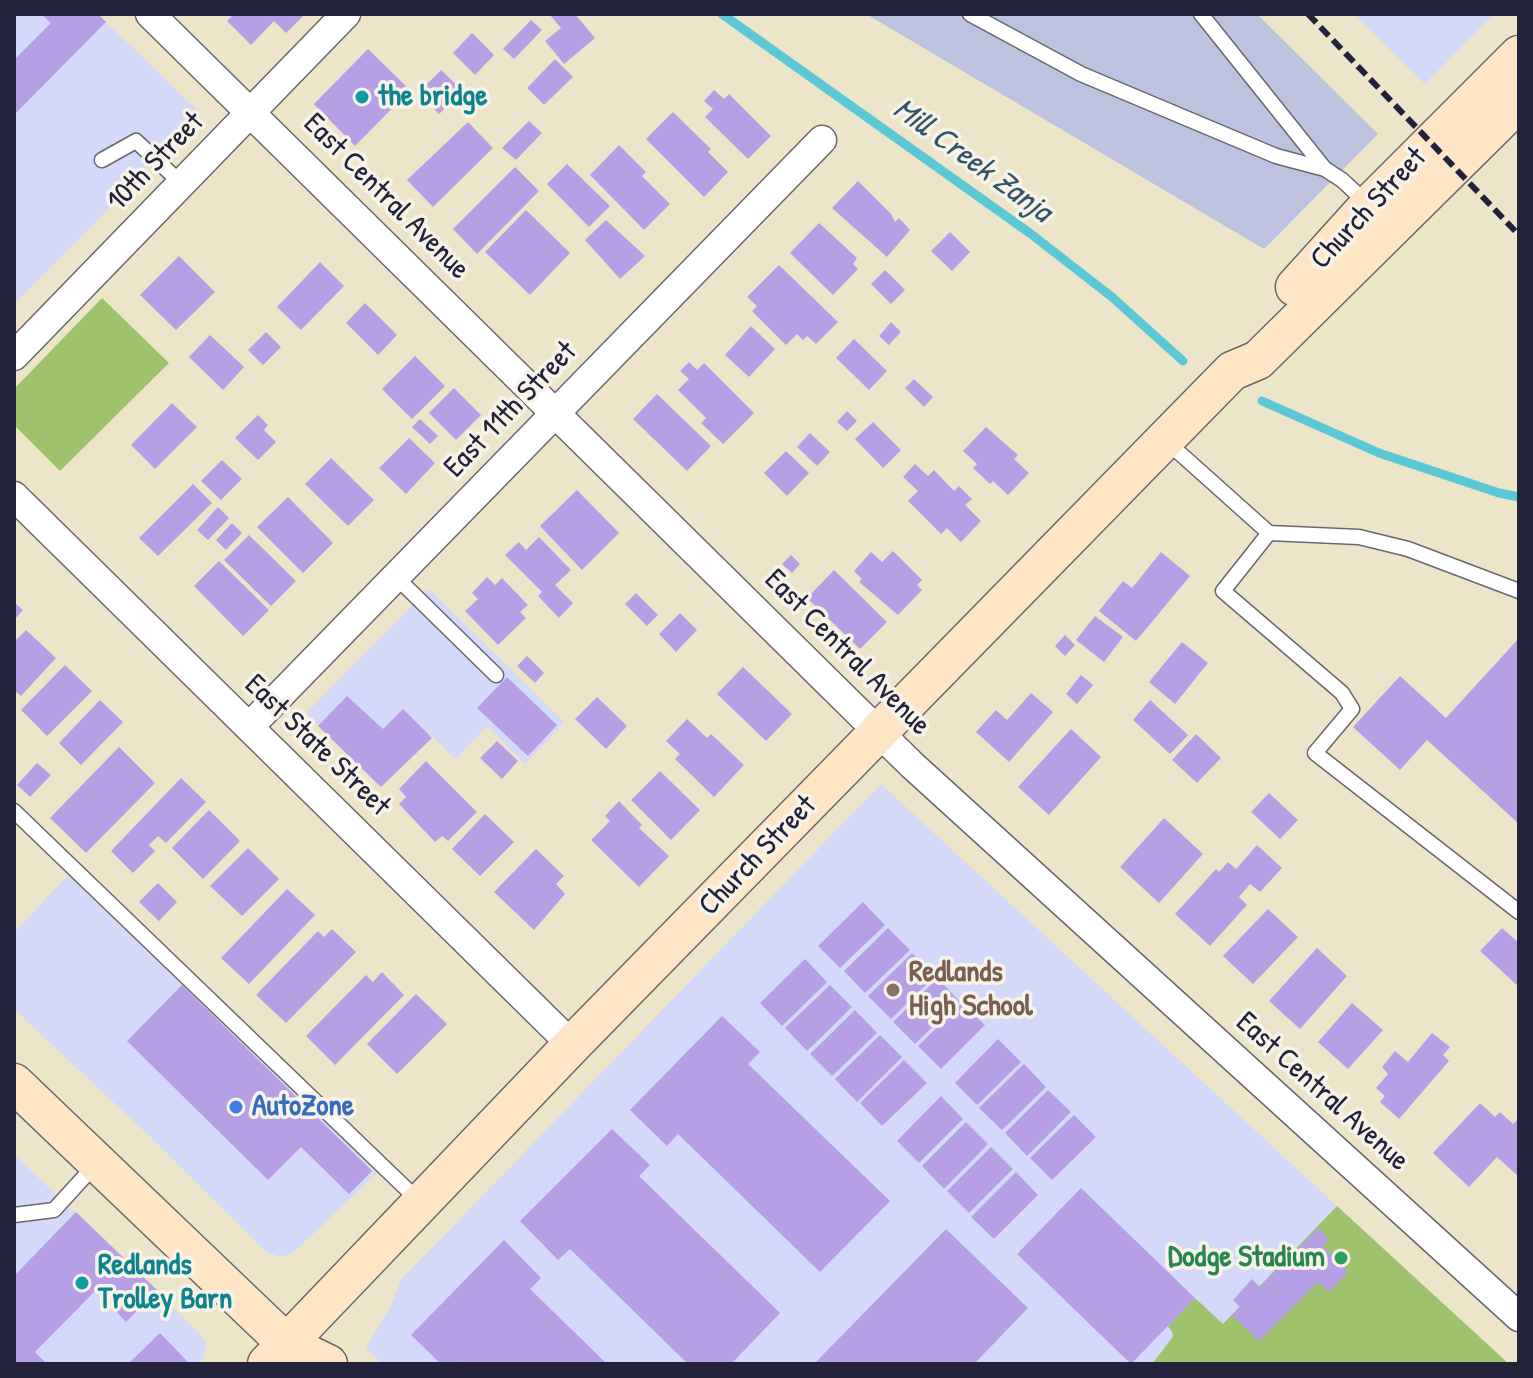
<!DOCTYPE html>
<html>
<head>
<meta charset="utf-8">
<style>
  body { margin:0 }
  #map { position:relative; width:1533px; height:1378px; overflow:hidden; background:#ede5c9; font-family:"Patrick Hand",sans-serif }
  canvas { display:block }
  .frame { position:absolute; inset:0; border:16px solid #22223b; pointer-events:none }
</style>
</head>
<body>
<div id="map">
<canvas width="1533" height="1378"></canvas>
<div class="frame"></div>
</div>
<script>
const g = document.querySelector('canvas').getContext('2d');
g.lineJoin = 'round';
function fill(path, color) { g.fillStyle = color; g.fill(path, 'evenodd'); }
function stroke(path, color, width, dash) { g.strokeStyle = color; g.lineWidth = width; g.lineCap = dash ? 'butt' : 'round'; g.setLineDash(dash || []); g.stroke(path); }
function drawText(font, color, halo, rows, align = 'center') {
  g.font = font + ' "Patrick Hand",sans-serif'; g.lineWidth = 7; g.setLineDash([]); g.textBaseline = 'middle'; g.strokeStyle = halo; g.fillStyle = color; for (const [text, x, y, turn = 0] of rows) {
    g.save(); g.translate(x, y); g.rotate((+turn || 0) * Math.PI / 180); g.textAlign = isNaN(turn) ? turn : align; if (halo) g.strokeText(text, 0, 0); g.fillText(text, 0, 0); g.restore();
  }
}
const built = new Path2D(`
  M14,14H98L201,114L14,305Z
  M1354,14H1494L1425,84Z
  M429,589L564,722L525,764L487,726L456,759L430,734L379,786L306,713Z
  M881,784L1326,1196L1509,1364H382L366,1348L391,1306L401,1280Z
  M68,875L377,1173L294,1252L281,1257L267,1252L142,1129L14,1009V933Z
  M14,1154L203,1337L206,1346L203,1358L197,1364H14Z`);
const industrial = new Path2D(`
  M866,14H1257L1378,134L1264,249Z`);
const green = new Path2D(`
  M102,298L169,363L60,471L14,425V389Z
  M1337,1206L1509,1364H1152L1172,1338L1173,1334L1168,1326L1195,1298L1223,1324Z`);
const stream = new Path2D(`
  M722,14L1031,234L1112,297L1183,361
  M1262,401L1379,453L1499,493L1519,497`);
const building = new Path2D(`
  M41,14H98L106,22L14,115V60L51,23Z
  M234,14H305L286,33L274,21L251,45L227,21Z
  M552,14H575L595,38L564,64L545,41L561,28L550,15Z
  M531,20L542,30L514,59L503,49Z
  M472,33L494,55L475,75L453,53Z
  M368,49L410,90L355,146L314,104Z
  M555,59L573,77L544,105L527,88Z
  M441,70L463,91L439,114L418,93Z
  M714,90L724,99L729,94L771,136L748,159L705,117L713,109L704,101Z
  M673,112L711,149L708,152L728,172L704,197L646,139Z
  M529,121L542,133L516,160L502,148Z
  M468,122L493,148L433,207L407,180Z
  M619,145L646,172L642,176L670,204L644,230L590,175Z
  M567,164L610,206L589,227L547,184Z
  M515,167L539,191L477,254L453,229Z
  M858,181L891,214L895,222L899,218L910,230L887,257L832,208Z
  M526,210L570,253L530,295L485,252Z
  M606,220L645,256L620,279L585,240Z
  M819,223L857,258L853,264L858,269L833,295L790,253Z
  M950,232L970,252L952,271L931,251Z
  M179,256L215,292L176,330L140,295Z
  M320,262L344,286L301,330L277,307Z
  M779,265L838,322L816,344L807,336L803,340L797,334L786,345L752,311L757,306L747,297Z
  M885,270L905,290L891,304L871,284Z
  M365,303L397,335L378,355L346,323Z
  M891,322L901,332L889,345L879,336Z
  M751,326L775,349L749,377L725,355Z
  M266,332L281,347L263,365L248,350Z
  M210,335L244,367L223,390L189,357Z
  M854,339L887,371L869,390L836,358Z
  M415,356L445,386L412,419L382,389Z
  M689,362L697,370L704,363L754,413L723,444L701,423L706,418L678,390L689,379L680,371Z
  M914,379L933,397L924,407L905,388Z
  M454,388L481,415L456,440L429,413Z
  M657,394L711,446L687,471L633,419Z
  M172,403L197,427L155,469L131,445Z
  M847,411L857,421L847,431L837,422Z
  M258,415L268,425L264,430L276,442L258,460L235,438Z
  M420,419L438,436L430,444L412,427Z
  M873,422L901,450L883,468L855,439Z
  M986,427L1018,455L1014,459L1029,473L1008,495L993,481L990,484L973,468L977,464L963,451Z
  M810,433L830,452L817,466L797,447Z
  M409,438L435,463L406,494L379,468Z
  M786,451L809,473L787,496L764,473Z
  M331,458L374,500L348,526L305,484Z
  M222,460L242,479L221,500L201,481Z
  M915,464L928,476L934,470L954,491L959,486L972,499L965,505L981,521L961,542L947,528L941,534L908,501L918,491L903,477Z
  M193,484L212,503L158,556L139,538Z
  M577,490L619,533L582,570L540,526Z
  M288,497L333,543L303,573L257,527Z
  M218,507L229,518L208,540L197,530Z
  M232,523L242,533L226,550L216,540Z
  M249,535L296,581L271,606L224,560Z
  M539,537L571,570L555,585L573,603L559,618L538,596L542,592L505,555L519,542L526,550Z
  M893,551L922,580L917,585L922,590L898,615L859,582L862,579L854,571L871,552L882,562Z
  M1161,552L1190,576L1136,641L1099,611L1123,581L1132,588Z
  M791,555L800,564L792,573L782,564Z
  M219,561L269,610L243,636L194,586Z
  M834,570L887,622L860,649L807,598Z
  M487,577L495,585L502,578L528,605L520,612L526,618L498,645L465,611L478,599L472,593Z
  M636,593L658,615L647,626L625,604Z
  M14,602L23,610L14,620Z
  M680,613L697,630L676,652L659,634Z
  M1095,616L1123,637L1104,662L1076,640Z
  M26,630L56,658L21,696L14,690V642Z
  M1065,635L1075,645L1065,656L1055,646Z
  M1519,638V824L1427,740L1400,770L1353,727L1400,676L1446,718Z
  M1182,642L1208,663L1175,704L1149,682Z
  M527,656L544,673L535,683L517,666Z
  M65,665L92,691L47,736L21,710Z
  M743,667L792,714L766,741L717,694Z
  M1081,675L1093,685L1077,704L1066,694Z
  M507,677L557,725L528,756L477,708Z
  M1031,693L1053,712L1009,762L976,732L996,710L1007,720Z
  M347,696L383,729L403,709L432,738L381,787L318,726Z
  M597,697L627,726L606,749L575,719Z
  M100,700L123,722L81,765L59,743Z
  M1150,700L1188,735L1170,754L1133,720Z
  M687,719L707,738L711,734L744,765L714,797L675,759L680,754L666,741Z
  M1071,729L1101,757L1049,815L1018,787Z
  M1196,734L1221,758L1197,783L1172,760Z
  M497,741L518,761L502,779L480,758Z
  M119,747L155,783L86,853L50,818Z
  M426,761L477,812L448,841L442,836L435,842L399,804L406,797L399,789Z
  M37,763L51,775L30,797L17,785Z
  M660,771L700,810L671,840L631,800Z
  M181,778L206,802L166,843L158,836L149,845L155,851L133,873L111,851Z
  M1269,793L1298,820L1280,839L1251,812Z
  M619,801L642,825L639,828L669,856L639,887L591,840L610,821L605,816Z
  M209,810L240,841L203,879L172,848Z
  M485,814L514,842L480,876L452,849Z
  M1164,818L1203,854L1159,903L1120,867Z
  M1257,845L1282,868L1260,892L1250,884L1239,897L1247,905L1210,946L1175,914L1216,869L1219,872L1228,862L1236,869Z
  M248,848L279,879L242,916L210,886Z
  M536,849L564,876L556,884L565,894L534,930L494,892Z
  M158,883L177,902L159,921L139,902Z
  M287,889L315,915L249,984L221,958Z
  M863,902L885,925L840,968L818,946Z
  M1268,909L1298,937L1253,984L1223,956Z
  M888,928L910,950L865,993L844,971Z
  M1502,928L1519,943V987L1480,951Z
  M332,929L356,952L286,1023L256,995L318,931L324,937Z
  M1317,948L1347,976L1300,1029L1269,1001Z
  M912,953L935,976L891,1019L868,996Z
  M805,959L827,982L782,1026L760,1003Z
  M382,972L404,995L335,1065L306,1036L366,975L373,982Z
  M938,978L959,1001L915,1044L893,1022Z
  M182,985L372,1171L349,1194L301,1147L268,1180L127,1041Z
  M830,985L852,1007L807,1051L785,1028Z
  M416,994L447,1024L397,1074L367,1044Z
  M962,1003L985,1025L941,1069L918,1046Z
  M1352,1003L1383,1030L1348,1069L1318,1042Z
  M855,1010L877,1033L832,1076L810,1054Z
  M722,1016L760,1052L748,1064L890,1201L820,1272L678,1134L667,1146L630,1110Z
  M1432,1033L1450,1047L1443,1055L1449,1061L1399,1119L1380,1102L1385,1096L1376,1088L1388,1074L1382,1067L1395,1051L1408,1062Z
  M880,1035L902,1057L857,1102L835,1079Z
  M998,1039L1021,1062L977,1105L955,1083Z
  M904,1060L927,1083L882,1126L860,1103Z
  M1024,1064L1046,1087L1002,1130L979,1108Z
  M1048,1090L1071,1112L1027,1156L1005,1133Z
  M941,1096L963,1119L919,1163L897,1141Z
  M1480,1103L1495,1117L1500,1112L1513,1124L1519,1118V1177L1497,1157L1469,1187L1433,1153Z
  M1074,1115L1096,1137L1052,1180L1030,1158Z
  M966,1122L988,1144L944,1189L922,1166Z
  M612,1129L650,1165L639,1176L780,1313L731,1364H688L570,1249L558,1260L520,1221Z
  M991,1147L1013,1169L969,1213L947,1191Z
  M1016,1172L1038,1195L994,1239L971,1217Z
  M1081,1188L1195,1298L1131,1364L1017,1254Z
  M76,1212L157,1290L126,1322L96,1290L35,1352L47,1364H14V1276Z
  M1318,1228L1329,1239L1323,1246L1348,1272L1329,1292L1318,1282L1259,1341L1232,1315L1240,1307L1233,1300L1252,1279L1260,1287Z
  M946,1229L1028,1308L974,1364H814Z
  M504,1240L541,1278L530,1289L607,1364H462L458,1361L455,1364H441L411,1335Z
  M160,1333L187,1361L184,1364H128Z`);
const lane = new Path2D(`
  M970,14L1081,74L1276,156L1325,169L1342,180L1369,205
  M1201,14L1325,169
  M102,160L136,141L182,184
  M1165,440L1269,533L1359,537L1408,549L1519,591
  M1269,533L1223,591L1342,693L1352,709L1315,753L1519,912
  M396,577L496,675
  M14,811L420,1202
  M14,1215L54,1210L95,1165`);
const street = new Path2D(`
  M150,14L912,765L1519,1317
  M14,356L346,14
  M14,496L572,1045
  M249,727L822,140`);
const secondary = new Path2D(`
  M1295,287L1369,205L1519,55
  M14,1083L287,1344L328,1364
  M267,1364L572,1045L1232,371L1258,360L1519,102`);
const rail = new Path2D(`
  M1308,14L1519,235`);
const markers = [
  [362,97,8,"#0f9aa8"],
  [893,990,8,"#8d6e63"],
  [236,1107,8,"#3f7fe0"],
  [1341,1258,8,"#2e9e5b"],
  [82,1283,8,"#0f9aa8"]
];
const cultureNames = [
  ["the bridge",378,97],
  ["Redlands",98,1266],
  ["Trolley Barn",98,1300]
];
const streetNames = [
  ["10th Street",156,162,-46],
  ["East Central Avenue",386,197,45],
  ["Church Street",1369,209,-47],
  ["East 11th Street",511,410,-46],
  ["East Central Avenue",847,653,45],
  ["East State Street",317,746,44],
  ["Church Street",758,856,-46],
  ["East Central Avenue",1322,1092,42]
];
const educationNames = [
  ["Redlands",909,973],
  ["High School",909,1007]
];
const shopNames = [
  ["AutoZone",252,1107]
];
const leisureNames = [
  ["Dodge Stadium",1325,1258]
];
const waterNames = [
  ["Mill Creek Zanja",972,161,36]
];
fill(built, '#d4d8f9');
fill(industrial, '#bdc3de');
fill(green, '#9fc36d');
stroke(stream, '#5cc7d7', 9);
fill(building, '#b79fe5');
stroke(lane, '#69666d', 17);
stroke(street, '#69666d', 31);
stroke(secondary, '#69666d', 41);
stroke(lane, '#fff', 14);
stroke(street, '#fff', 28);
stroke(secondary, '#fee5c5', 38);
stroke(rail, '#22223b', 6, [12, 6]);
for (const [x, y, r, color] of markers) { const dot = new Path2D(); dot.arc(x, y, r, 0, 2 * Math.PI); g.fillStyle = color; g.fill(dot); stroke(dot, '#f7f3e8', 3); }
drawText('bold 30px', '#0d838f', '#f7f3e8', cultureNames, 'left');
drawText('30px', '#22223b', '#f7f3e8', streetNames);
drawText('bold 30px', '#785e54', '#f7f3e8', educationNames, 'left');
drawText('bold 30px', '#366cbe', '#f7f3e8', shopNames, 'left');
drawText('bold 30px', '#27864d', '#f7f3e8', leisureNames, 'right');
drawText('italic 32px', '#33546a', '#f7f3e8', waterNames);
</script>
</body>
</html>
